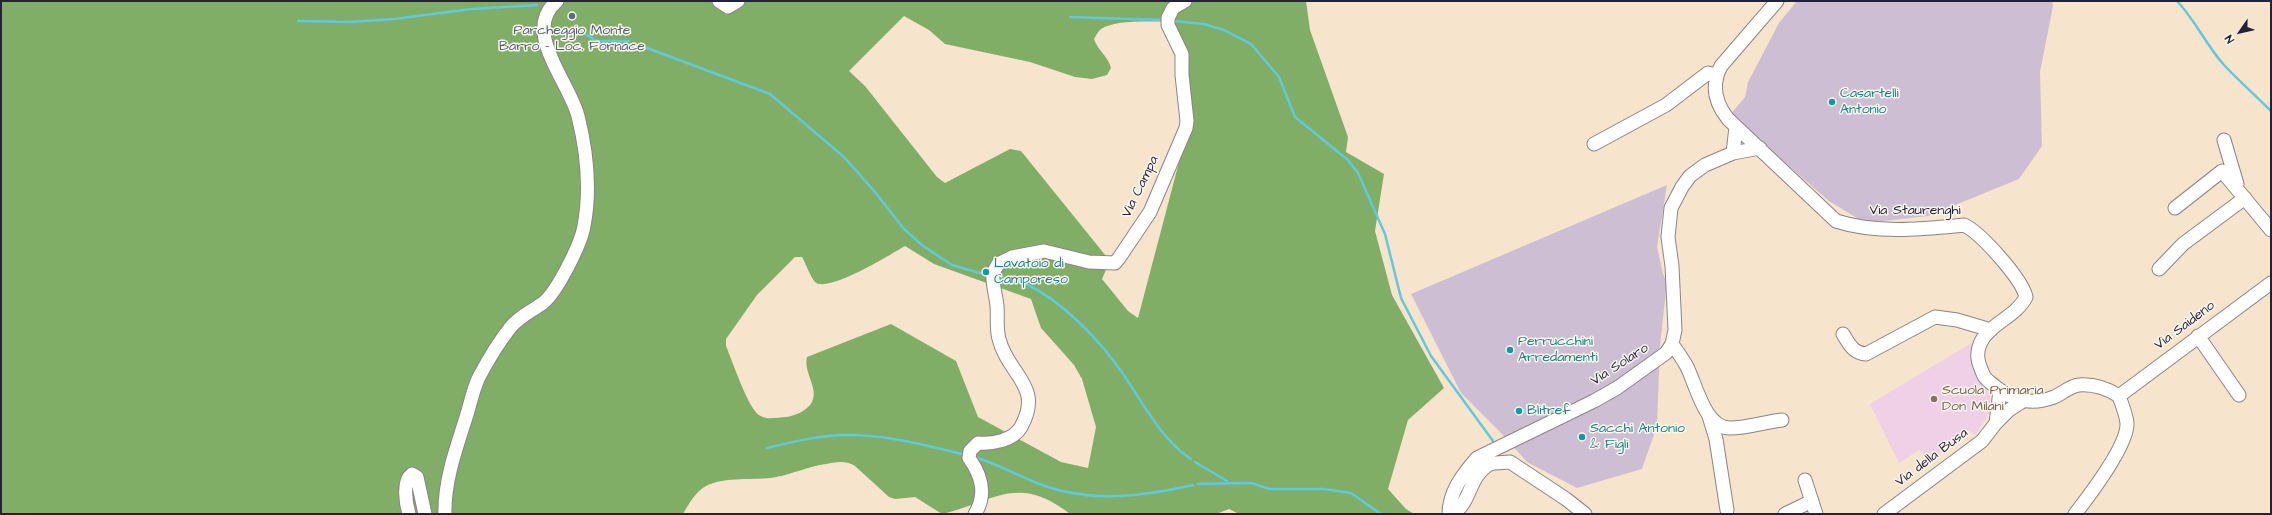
<!DOCTYPE html>
<html>
<head>
<meta charset="utf-8">
<style>
  body { margin:0 }
  #map { position:relative; width:2272px; height:515px; overflow:hidden; background:#f6e5cc; font-family:"Architects Daughter",sans-serif }
  canvas { display:block }
  .frame { position:absolute; inset:0; border:2px solid #22223b; pointer-events:none }
  .north { position:absolute; left:2220px; top:12px; width:40px; height:40px; -webkit-text-stroke:3px #fbf7ec; paint-order:stroke; rotate:236deg; font-size:11px; font-weight:700; line-height:16px; text-align:center; color:#22223b }
  .north::after { content:''; display:block; margin:auto; width:14px; height:18px; background:#22223b; clip-path:polygon(50% 0,100% 100%,50% 72%,0 100%) }
</style>
</head>
<body>
<div id="map">
<canvas width="2272" height="515"></canvas>
<div class="frame"></div>
<div class="north">N</div>
</div>
<script>
const g = document.querySelector('canvas').getContext('2d');
g.lineJoin = 'round';
function fill(path, color) { g.fillStyle = color; g.fill(path, 'evenodd'); }
function stroke(path, color, width, dash) { g.strokeStyle = color; g.lineWidth = width; g.lineCap = dash ? 'butt' : 'round'; g.setLineDash(dash || []); g.stroke(path); }
function drawText(font, color, halo, rows, align = 'center') {
  g.font = font + ' "Architects Daughter",sans-serif'; g.lineWidth = 3; g.setLineDash([]); g.textBaseline = 'middle'; g.strokeStyle = halo; g.fillStyle = color; for (const [text, x, y, turn = 0] of rows) {
    g.save(); g.translate(x, y); g.rotate((+turn || 0) * Math.PI / 180); g.textAlign = isNaN(turn) ? turn : align; if (halo) g.strokeText(text, 0, 0); g.fillText(text, 0, 0); g.restore();
  }
}
const built = new Path2D(`
  M1973,342L1971,362L1990,395V411L1976,435L1968,430L1949,445L1930,464L1919,450L1899,463L1870,404Z`);
const industrial = new Path2D(`
  M1797,1H2052L2053,6L2040,72L2042,146L2019,179L1928,216L1865,223L1829,201L1730,115L1745,97L1748,82L1779,23Z
  M1667,185L1657,247L1663,274L1667,282L1660,345L1657,426L1642,469L1577,488L1527,462L1502,434L1461,393L1411,294Z`);
const forest = new Path2D(`
  M1,1H1306L1310,30L1348,137L1346,152L1384,174L1375,231L1392,295L1444,388L1408,420L1388,489L1406,509L1414,514H1239L1229,509L1216,514H1070C1017,473 994,502 942,514L915,497L895,499L889,497L855,466C846,460 836,462 826,464C809,466 793,474 776,477C755,481 725,476 706,486C696,491 688,505 683,514H1ZM904,16L929,30L945,44L1030,62L1075,77L1092,79L1107,75L1111,68C1108,56 1098,51 1094,39C1096,36 1098,31 1101,29C1117,19 1154,22 1173,22L1188,51L1183,147L1138,318L1128,311L1102,279L1109,263L1106,256L1021,151L1010,149L945,183L937,177L865,86L849,71ZM905,246L934,264L1031,299L1041,328L1074,365L1082,379L1096,427L1088,468L1061,462L978,417L956,361L891,324L807,357C803,372 819,388 812,402C808,410 795,416 786,417C778,417 767,421 759,415C748,408 732,360 726,346V339L757,295L795,257H802C806,264 810,276 815,282C827,294 891,254 905,246Z`);
const stream = new Path2D(`
  M2177,1C2196,21 2206,45 2224,65C2239,81 2256,96 2271,111
  M1070,17L1164,20
  M298,21L350,22L394,19L471,9L537,5
  M1173,21L1204,24L1224,30L1251,44L1279,77L1295,117L1348,160L1358,173L1385,234L1401,298L1431,356L1493,441
  M583,33L597,41H629
  M647,48L770,94L844,157L875,192L904,229L923,246L952,265L990,276
  M997,277C1005,279 1016,280 1024,283C1063,301 1101,341 1125,377C1145,406 1161,439 1191,459
  M767,448C792,442 817,436 842,435C884,434 926,445 966,455
  M974,457C999,464 1021,478 1045,486C1093,503 1145,496 1193,485
  M1195,462L1227,481
  M1198,484L1251,483L1270,489H1324L1351,493L1381,514`);
const minor = new Path2D(`
  M719,1L728,7L738,1
  M1777,1L1721,66C1711,85 1715,103 1728,119L1836,221C1876,234 1922,229 1964,225C1981,233 2022,279 2026,297C2016,317 1988,324 1980,344C1975,356 1979,365 1984,376C1987,381 1993,384 1997,388C2015,402 2033,405 2054,397C2062,394 2069,386 2079,385C2093,384 2108,389 2119,396C2122,405 2126,414 2127,423C2128,445 2089,496 2075,514
  M1736,127L1733,153L1760,148
  M2224,140L2237,184
  M1594,144L1666,105L1708,73L1716,75
  M2175,208L2222,171L2271,230
  M2159,269L2183,244L2245,198
  M1843,334C1849,344 1853,353 1866,354L1935,317L1957,320L1991,330
  M2198,336L2239,395
  M1672,344C1677,351 1682,358 1686,365C1696,383 1704,428 1730,428C1747,428 1765,422 1782,420
  M2119,396L2271,283
  M1709,416L1716,439L1727,510
  M1996,423L2000,391
  M1805,480L1816,514
  M409,514C406,504 402,481 412,474L417,477L425,514
  M445,514C444,479 458,444 468,411C471,400 474,387 479,377C488,360 498,343 510,328C518,317 532,311 543,303C557,292 581,244 584,226C591,189 587,152 578,116C569,81 521,31 557,1
  M975,514C987,494 982,476 969,458L970,451L978,443C992,444 1013,441 1021,427C1044,386 1008,375 999,339C996,328 998,317 997,306C996,295 992,284 993,273L998,264L1012,257L1044,251L1089,262L1115,263L1119,258L1150,212L1186,128L1187,121L1182,75V54L1168,25V18L1173,8L1185,1
  M1449,514C1449,492 1463,474 1477,458L1594,401L1617,388L1666,353L1672,344L1675,330L1672,266L1668,237L1671,208L1682,187L1690,176L1705,165L1733,153
  M1453,514C1471,502 1469,477 1488,465C1493,462 1503,463 1510,462L1566,499L1585,514
  M1785,514L1812,501
  M1884,514L1982,441L1996,423L2009,410L2023,401`);
const markers = [
  [572,16,4,"#5c6f8a"],
  [1832,102,4,"#0f9aa8"],
  [986,272,4,"#0f9aa8"],
  [1510,350,4,"#0f9aa8"],
  [1934,399,4,"#8d6e63"],
  [1519,411,4,"#0f9aa8"],
  [1582,437,4,"#0f9aa8"]
];
const serviceNames = [
  ["Parcheggio Monte",572,31],
  ["Barro - Loc. Fornace",572,47]
];
const cultureNames = [
  ["Casartelli",1840,94],
  ["Antonio",1840,110],
  ["Lavatoio di",994,264],
  ["Camporeso",994,280],
  ["Perrucchini",1518,342],
  ["Arredamenti",1518,358],
  ["Blitref",1527,411],
  ["Sacchi Antonio",1590,429],
  ["& Figli",1590,445]
];
const streetNames = [
  ["Via Campa",1141,187,-64],
  ["Via Staurenghi",1915,211],
  ["Via Saideno",2185,326,-37],
  ["Via Solaro",1620,365,-33],
  ["Via della Busa",1932,458,-37]
];
const educationNames = [
  ["Scuola Primaria",1942,391],
  ["Don Milani",1942,407]
];
fill(built, '#efd0e7');
fill(industrial, '#cdbed3');
fill(forest, '#81ae66');
stroke(stream, '#60c9dc', 2.5);
stroke(minor, '#8c8484', 15);
stroke(minor, '#fff', 13);
for (const [x, y, r, color] of markers) { const dot = new Path2D(); dot.arc(x, y, r, 0, 2 * Math.PI); g.fillStyle = color; g.fill(dot); stroke(dot, '#fbf7ec', 1.5); }
drawText('14px', '#4e5e75', '#fbf7ec', serviceNames);
drawText('14px', '#0d838f', '#fbf7ec', cultureNames, 'left');
drawText('14px', '#22223b', '#fbf7ec', streetNames);
drawText('14px', '#785e54', '#fbf7ec', educationNames, 'left');
</script>
</body>
</html>
